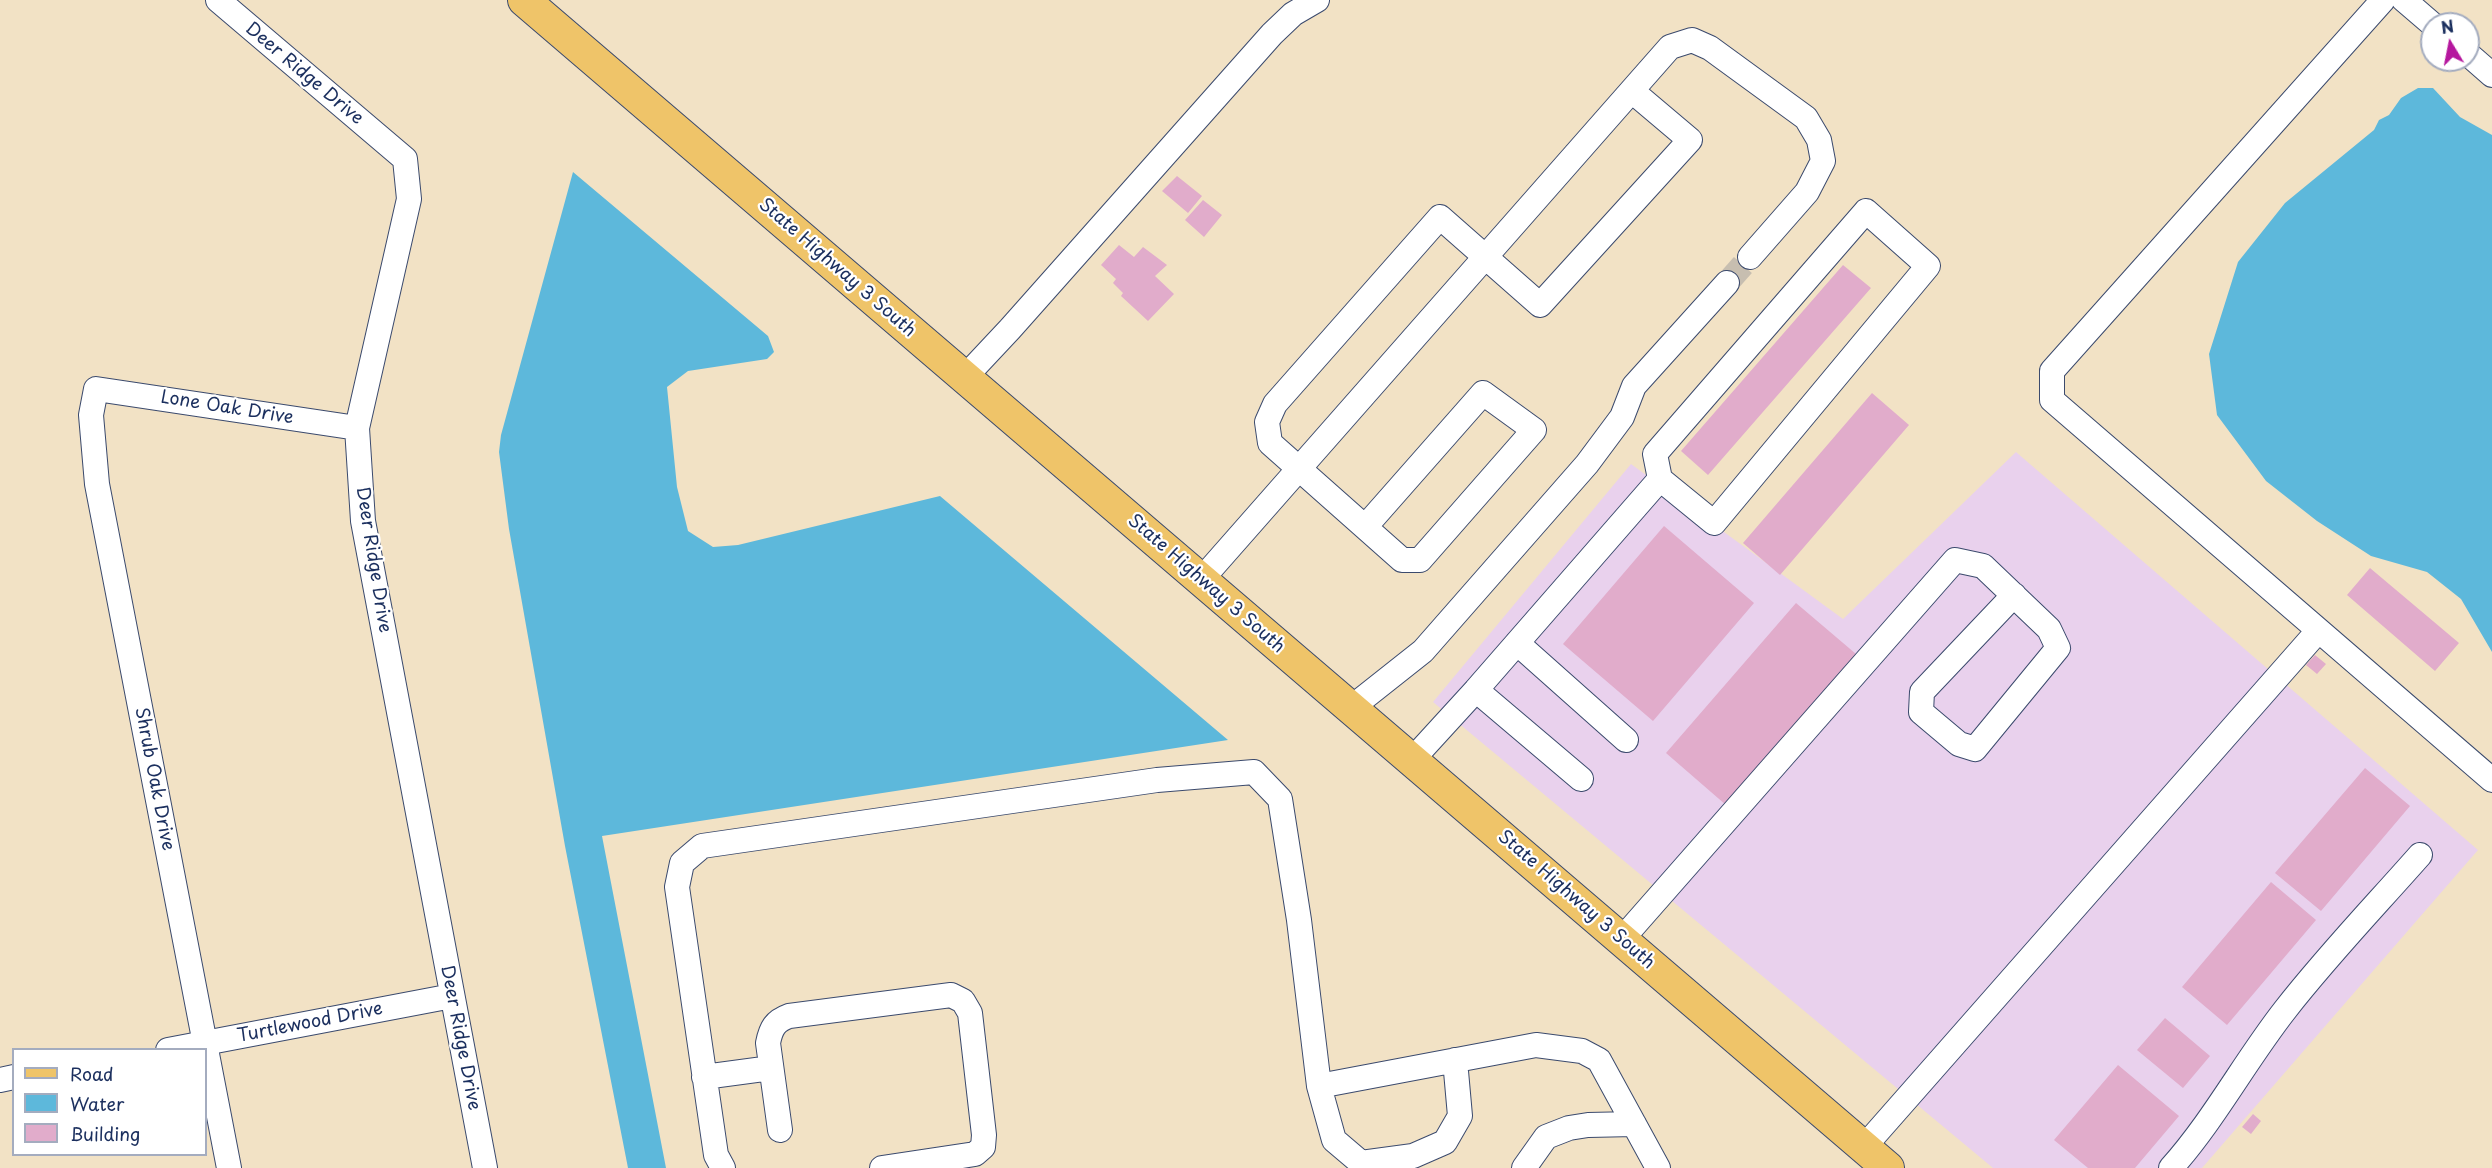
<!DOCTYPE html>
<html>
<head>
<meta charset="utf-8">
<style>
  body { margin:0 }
  #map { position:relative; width:2492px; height:1168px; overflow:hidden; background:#f2e2c5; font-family:"Playpen Sans",sans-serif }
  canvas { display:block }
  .legend { position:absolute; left:12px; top:1048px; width:195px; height:108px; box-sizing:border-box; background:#fff; border:2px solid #a4acbf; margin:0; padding:8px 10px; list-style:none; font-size:18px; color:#1b2f5e }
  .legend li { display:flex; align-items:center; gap:12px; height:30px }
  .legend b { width:30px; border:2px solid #a4acbf }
  .north { position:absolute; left:2420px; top:12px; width:60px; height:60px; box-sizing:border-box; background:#fff; border:2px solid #a4acbf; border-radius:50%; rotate:350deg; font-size:16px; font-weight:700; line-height:24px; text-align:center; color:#1b2f5e }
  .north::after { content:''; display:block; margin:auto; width:21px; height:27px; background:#b5179e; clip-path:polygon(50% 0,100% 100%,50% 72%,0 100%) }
</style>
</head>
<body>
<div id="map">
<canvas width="2492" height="1168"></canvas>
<ul class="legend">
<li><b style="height:8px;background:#efc469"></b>Road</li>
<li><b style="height:16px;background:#5db8db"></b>Water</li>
<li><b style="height:16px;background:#e1accb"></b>Building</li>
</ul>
<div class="north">N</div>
</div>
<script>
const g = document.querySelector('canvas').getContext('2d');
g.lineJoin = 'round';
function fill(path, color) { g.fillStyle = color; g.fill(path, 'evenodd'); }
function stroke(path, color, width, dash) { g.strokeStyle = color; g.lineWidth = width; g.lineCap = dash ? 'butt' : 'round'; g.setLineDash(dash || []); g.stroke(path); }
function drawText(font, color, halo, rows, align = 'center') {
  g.font = font + ' "Playpen Sans",sans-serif'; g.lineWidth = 4.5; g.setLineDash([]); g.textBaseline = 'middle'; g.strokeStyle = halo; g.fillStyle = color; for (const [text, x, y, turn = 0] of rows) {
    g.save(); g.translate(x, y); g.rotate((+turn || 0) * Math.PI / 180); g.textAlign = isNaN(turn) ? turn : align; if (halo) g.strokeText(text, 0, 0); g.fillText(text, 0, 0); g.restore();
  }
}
const built = new Path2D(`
  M2016,452L2478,850L2202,1168H1993L1433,702L1631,464L1843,619Z`);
const water = new Path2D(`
  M2418,88H2433L2460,117L2492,135V652L2461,599L2427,572L2371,556L2317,521L2266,481L2217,415L2209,354L2238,262L2285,203L2374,130L2379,120L2389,115L2401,98Z
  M573,172L768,336L774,352L767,359L688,371L667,387L677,487L688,531L713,547L738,545L940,496L1228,740L602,836L666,1168H628L565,846L509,529L499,452L501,435Z`);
const building = new Path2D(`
  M1177,176L1202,196L1188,213L1162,191Z
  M1203,200L1222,215L1204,237L1185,220Z
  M1119,245L1134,257L1143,247L1167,265L1155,276L1174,294L1148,321L1121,296L1123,293L1113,283L1116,279L1101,265Z
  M1843,265L1871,288L1708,475L1681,451Z
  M1872,393L1909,425L1780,575L1743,543Z
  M1664,526L1754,603L1653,721L1563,644Z
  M2370,568L2459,643L2435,671L2347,595Z
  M1796,603L1856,654L1726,805L1666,753Z
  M2315,655L2326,664L2317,674L2306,665Z
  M2365,768L2410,806L2321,911L2275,873Z
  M2271,882L2316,920L2227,1025L2182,987Z
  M2165,1018L2210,1056L2183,1088L2137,1050Z
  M2118,1065L2179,1116L2135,1168H2088L2054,1140Z
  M2253,1114L2261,1121L2251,1134L2242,1127Z`);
const minorTunnel = new Path2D(`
  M1727,283L1750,257`);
const minor = new Path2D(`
  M218,0L405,159L409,199L357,428L363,521L485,1168
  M2383,0L2052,371V400L2492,780
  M2404,0L2432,24
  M2468,54L2492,75
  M965,377L1010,329L1272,34L1293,14L1317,0
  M1365,527L1483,393L1534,430L1420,560H1402L1270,443L1267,422L1275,404L1440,217L1540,305L1690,140L1632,91
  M1201,580L1670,47L1692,40L1710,48L1806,118L1819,140L1823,161L1807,192L1750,257
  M1517,643L1626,740
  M1476,690L1581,779
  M1351,708L1423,651L1587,464L1622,417L1634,386L1727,283
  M1412,760L1476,690L1660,479L1714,523L1928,266L1866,211L1655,454L1660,479
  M1622,939L1955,560L1983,566L2049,629L2058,648L1975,749L1959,744L1921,712L1922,692L2014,595
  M168,1050L452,996
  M704,1077L771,1068
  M0,1080L14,1077
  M1319,1086L1334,1140L1361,1163L1413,1156L1445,1142L1460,1116L1455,1060
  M780,1130L768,1043C771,1028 775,1021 789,1016L951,995L963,1001L970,1013L984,1135L983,1147L975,1154L882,1168
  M1864,1147L2318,631
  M229,1168L97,484L91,415L96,389L357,428
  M723,1168L716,1155L677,887L682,863L702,846L1157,780L1254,772L1280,799L1299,920L1319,1086L1536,1045L1582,1051L1599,1060L1658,1168
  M1524,1168L1546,1137L1569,1128L1588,1125L1634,1124
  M2171,1168C2214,1120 2245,1061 2285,1010C2327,956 2375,906 2420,855`);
const major = new Path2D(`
  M524,0L1888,1168`);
const streetNames = [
  ["Deer Ridge Drive",304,74,40],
  ["State Highway 3 South",837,268,41],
  ["Lone Oak Drive",227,408,9],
  ["Deer Ridge Drive",373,560,81],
  ["State Highway 3 South",1206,584,41],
  ["Shrub Oak Drive",154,779,79],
  ["State Highway 3 South",1576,900,41],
  ["Turtlewood Drive",310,1023,-11],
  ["Deer Ridge Drive",460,1038,79]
];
fill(built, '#e9d1ed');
fill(water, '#5db8db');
fill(building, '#e1accb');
stroke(minorTunnel, '#c7beb0', 24, [24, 12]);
stroke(minor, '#3b4a6d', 26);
stroke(major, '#3b4a6d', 34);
stroke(minor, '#fff', 24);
stroke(major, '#efc469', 32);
drawText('18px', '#1b2f5e', '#fff', streetNames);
</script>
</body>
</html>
